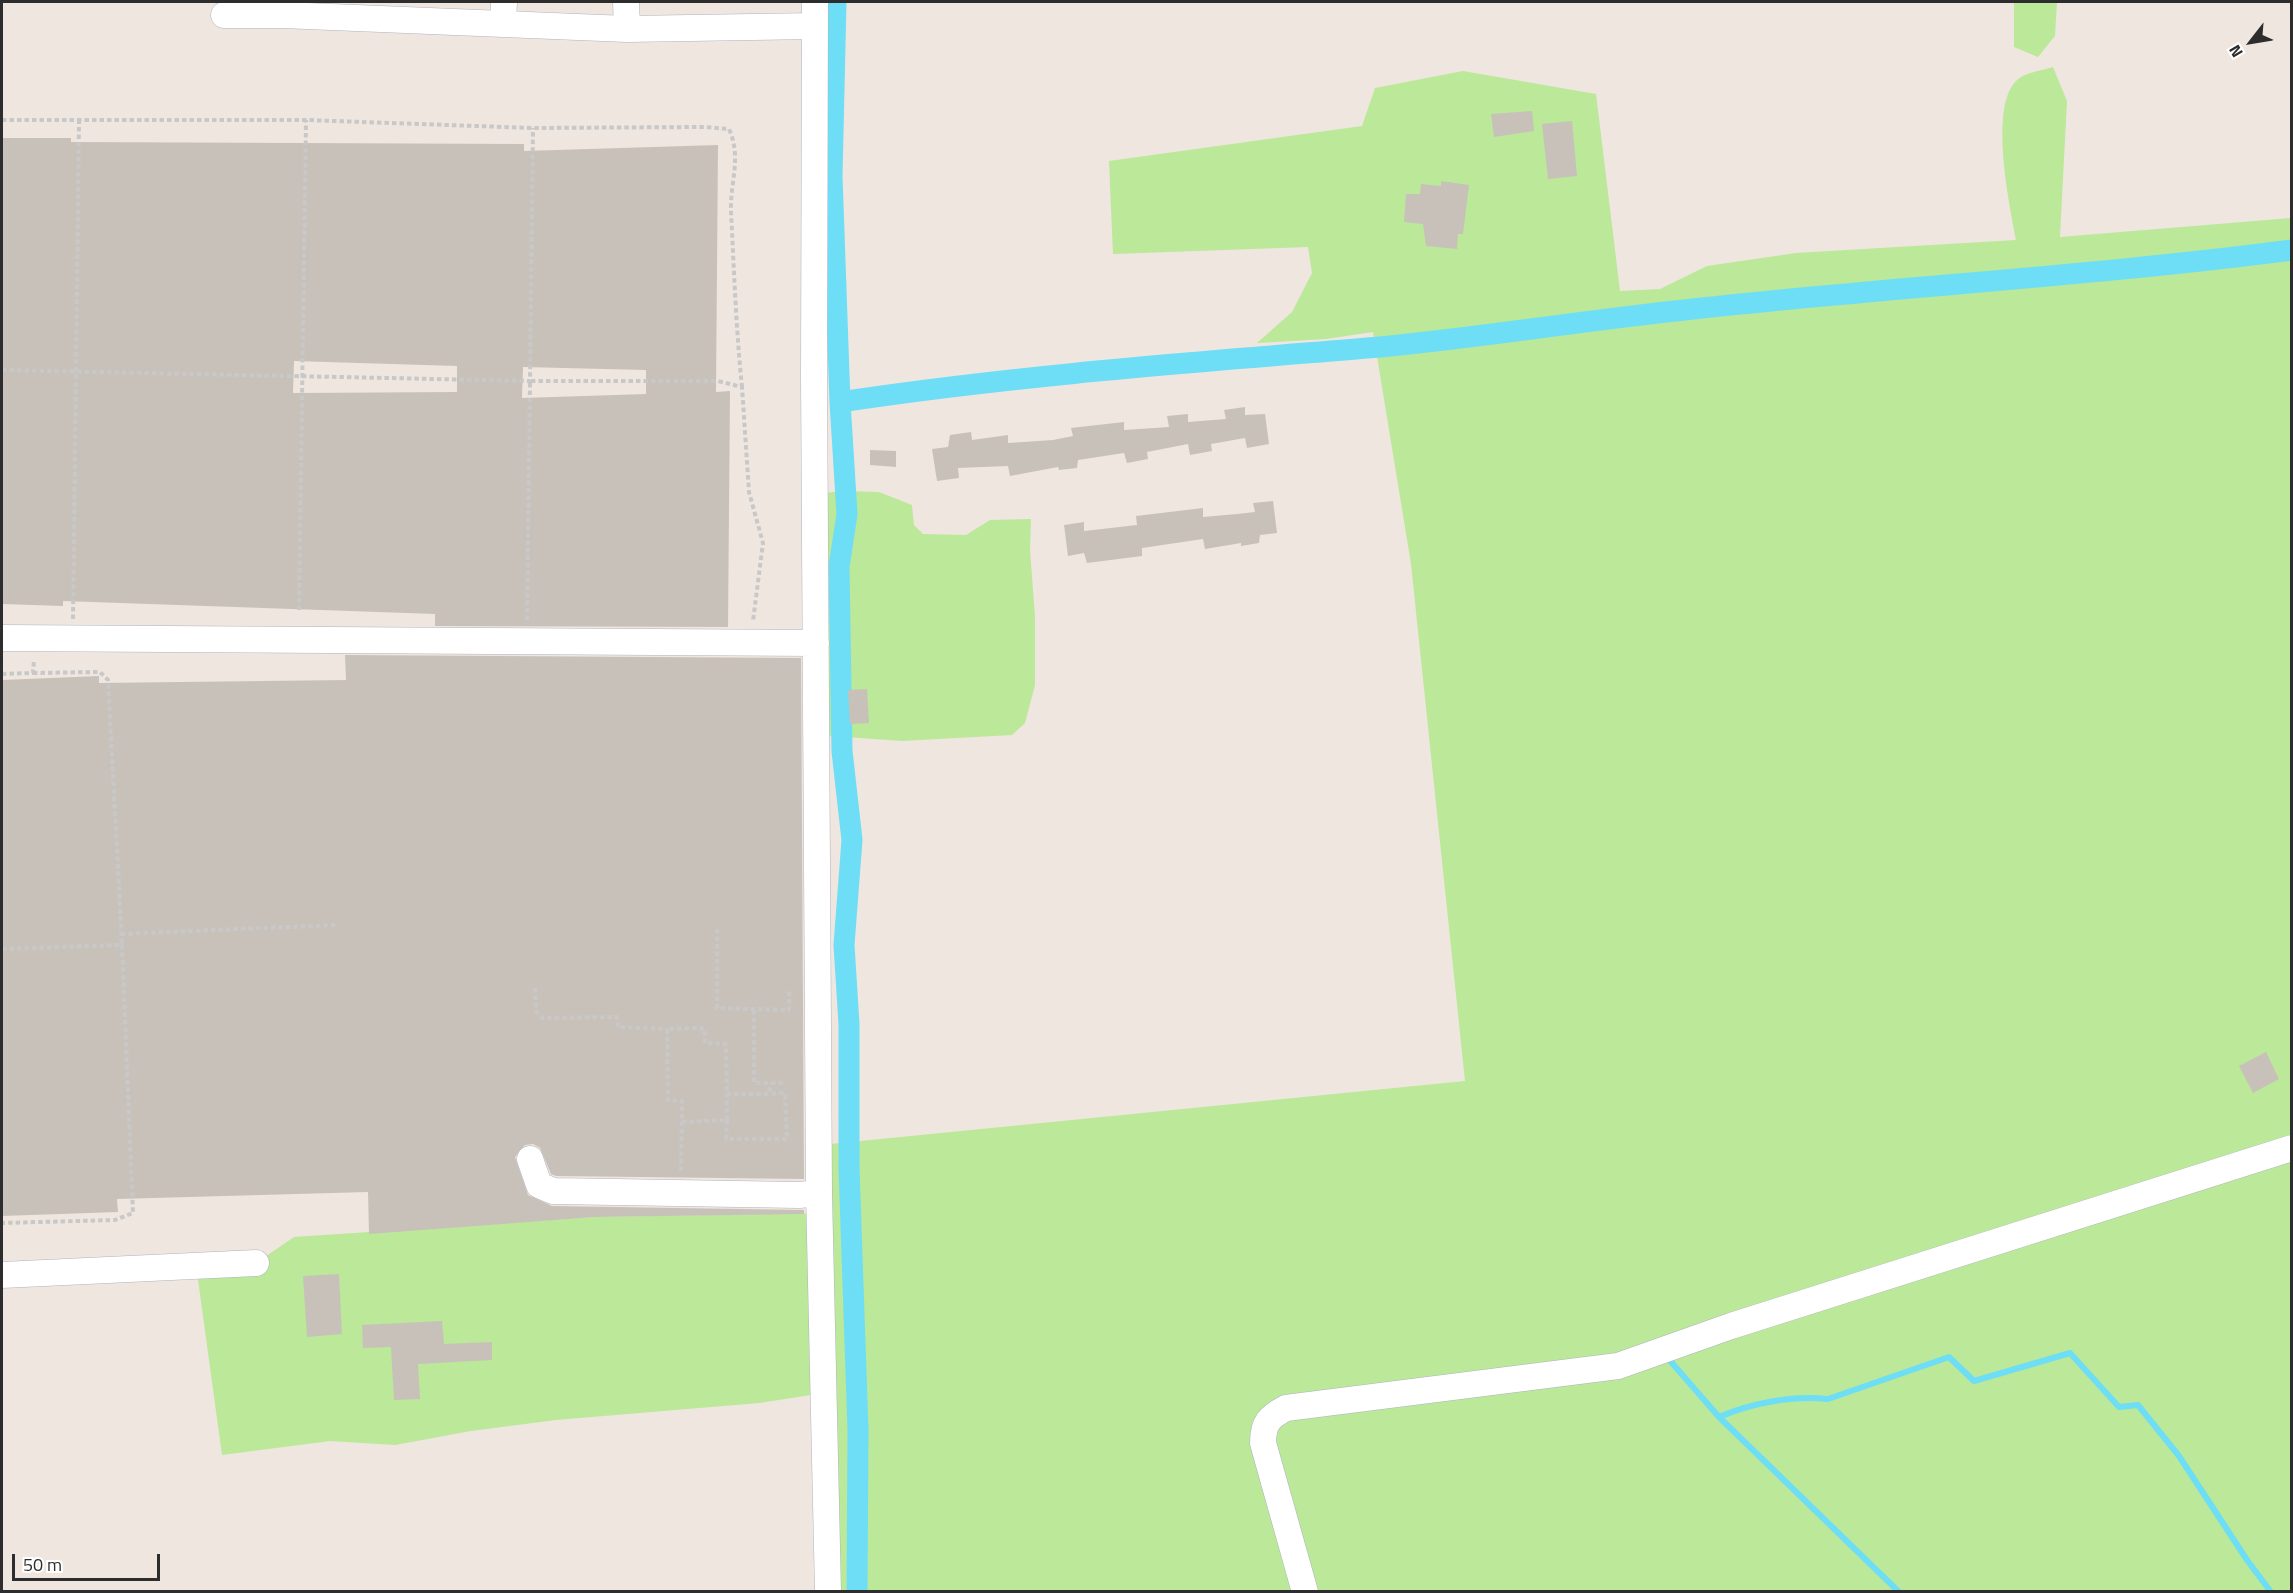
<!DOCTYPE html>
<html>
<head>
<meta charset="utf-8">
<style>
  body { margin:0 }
  #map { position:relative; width:2293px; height:1593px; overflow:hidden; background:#efe6df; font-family:"Titillium Web",sans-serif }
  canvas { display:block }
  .frame { position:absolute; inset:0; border:3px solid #2d2d2d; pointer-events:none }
  .north { position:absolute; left:2221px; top:12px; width:60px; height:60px; -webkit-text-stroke:4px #fff; paint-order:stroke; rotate:239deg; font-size:16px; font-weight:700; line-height:24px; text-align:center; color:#2d2d2d }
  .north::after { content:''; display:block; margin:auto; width:21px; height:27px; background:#2d2d2d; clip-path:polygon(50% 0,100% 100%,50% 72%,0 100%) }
  .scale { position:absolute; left:12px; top:1554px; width:148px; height:27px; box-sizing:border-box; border:3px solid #2d2d2d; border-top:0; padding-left:8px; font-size:18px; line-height:21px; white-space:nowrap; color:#2d2d2d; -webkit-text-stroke:4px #fff; paint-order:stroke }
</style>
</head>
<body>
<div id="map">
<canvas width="2293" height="1593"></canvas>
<div class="frame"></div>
<div class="north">N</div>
<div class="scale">50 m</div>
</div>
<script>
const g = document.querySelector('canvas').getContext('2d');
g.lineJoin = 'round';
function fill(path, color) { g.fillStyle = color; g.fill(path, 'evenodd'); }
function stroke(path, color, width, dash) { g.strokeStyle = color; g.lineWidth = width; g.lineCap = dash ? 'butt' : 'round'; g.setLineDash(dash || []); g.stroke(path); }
const green = new Path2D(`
  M2014,2H2057L2055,36L2038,57L2014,47Z
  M2053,67L2067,101L2060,237L2291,218V1591H829L824,1393L759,1403L556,1420L471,1431L395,1445L330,1441L222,1455L196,1265L256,1263L294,1237L595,1217L821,1213L820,1145L1465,1081L1411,564L1373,332L1326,339L1257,343L1292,312L1312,273L1308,247L1113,254L1109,161L1362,126L1375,88L1463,71L1596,94L1620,291L1660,289L1707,266L1796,253L2016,240C2010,206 1986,98 2021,77C2030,72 2043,70 2053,67Z
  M844,491L879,492L912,505L914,525L923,534L966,535L990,520L1031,519L1030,550L1035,617V685L1025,723L1012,735L902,741L818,735L816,494Z`);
const stream = new Path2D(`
  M1665,1355L1719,1417L1899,1592
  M1719,1417C1752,1403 1793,1395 1828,1399L1949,1357L1974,1381L2070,1353L2119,1407L2138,1405L2179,1456L2247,1560L2271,1592`);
const canal = new Path2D(`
  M836,2L832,176L840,402L847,514L839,567L842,751L852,840L844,945L849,1024V1168L858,1430L857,1592
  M840,402C1018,375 1200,362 1380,347C1484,337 1588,320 1693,309C1892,287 2093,276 2292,250`);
const building = new Path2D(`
  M1532,111L1534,131L1494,137L1491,114Z
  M1572,121L1577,176L1548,179L1542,124Z
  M2,138H71V142L524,144V151L718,145L716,392L730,391L728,627L435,626V614L63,601V606L2,604ZM294,361L457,366V392L293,393ZM523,367L646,370V394L522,398Z
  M1441,181L1469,185L1463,234H1458L1457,249L1426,246L1423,224L1404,222L1406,194H1420L1421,184L1441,186Z
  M1245,407V415L1265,414L1269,444L1247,448L1245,438L1211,444L1212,451L1190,455L1188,444L1147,452L1148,459L1127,463L1124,453L1078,460L1077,468L1059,470L1058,467L1010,476L1008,466L958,468L959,478L937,481L932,449L948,447L950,435L971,432L972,440L1008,435V443L1053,440L1073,436L1071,428L1124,422V430L1169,427L1167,416L1188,414V422L1226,419L1224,410Z
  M870,450L896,451V467L870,465Z
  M1273,501L1277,533L1260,535L1259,543L1241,546V543L1205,549L1203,539L1142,548V556L1087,563L1084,553L1068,556L1064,525L1084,522V531L1102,529L1137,525L1136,516L1203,508V517L1237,514L1255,512L1253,503Z
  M345,655L801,658L804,1179L556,1176L551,1174L540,1148L533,1144L525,1145L515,1157L528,1195L552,1206L804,1210V1214L595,1217L369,1234L368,1192L117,1199L118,1212L2,1216V680L99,676V683L346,680Z
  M867,689L869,723L850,724L848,690Z
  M2266,1052L2279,1079L2253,1093L2239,1066Z
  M339,1274L342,1334L307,1337L303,1276Z
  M442,1321L444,1344L492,1342V1360L418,1364L420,1399L394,1400L391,1347L363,1348L362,1325Z`);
const path = new Path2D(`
  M2,120H306L533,128L704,127L729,129C742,158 730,181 731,211C734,270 736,329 742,387
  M2,370L530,381L533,128
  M299,610L306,120
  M73,619L79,121
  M527,620L530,381H718L742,387L749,492L763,543L753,621
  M33,673L100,672L108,680L122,945
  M2,674L33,673L34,660
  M717,929V1008L789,1010V991
  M121,934L336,925
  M2,949L122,945L133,1213L115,1220L2,1223
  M535,988L536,1011L542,1018L617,1017L618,1027L667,1029
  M754,1010V1083H786
  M727,1120L726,1139H787L785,1093L769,1094
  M682,1122L727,1120V1094
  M681,1171L682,1101L668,1100L667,1029L704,1028L705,1043L726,1044L727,1094H769L771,1083`);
const minor = new Path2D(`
  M626,2L627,29
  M815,2L814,376L819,1193L828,1592
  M224,15H282L627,29L815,26
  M503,23L504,2
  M2,638L816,643
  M530,1159L539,1185L553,1191L799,1195L819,1193
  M2,1275L256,1263
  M1305,1592L1263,1443C1263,1423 1269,1417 1286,1408L1618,1366L1731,1326L2292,1148`);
fill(green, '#bbe899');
stroke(stream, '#6ddef6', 6);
stroke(canal, '#6ddef6', 21);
fill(building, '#c8c1ba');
stroke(minor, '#afb3bd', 27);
stroke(path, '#c8c8c8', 4, [4.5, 3]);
stroke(minor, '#fff', 26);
</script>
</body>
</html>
